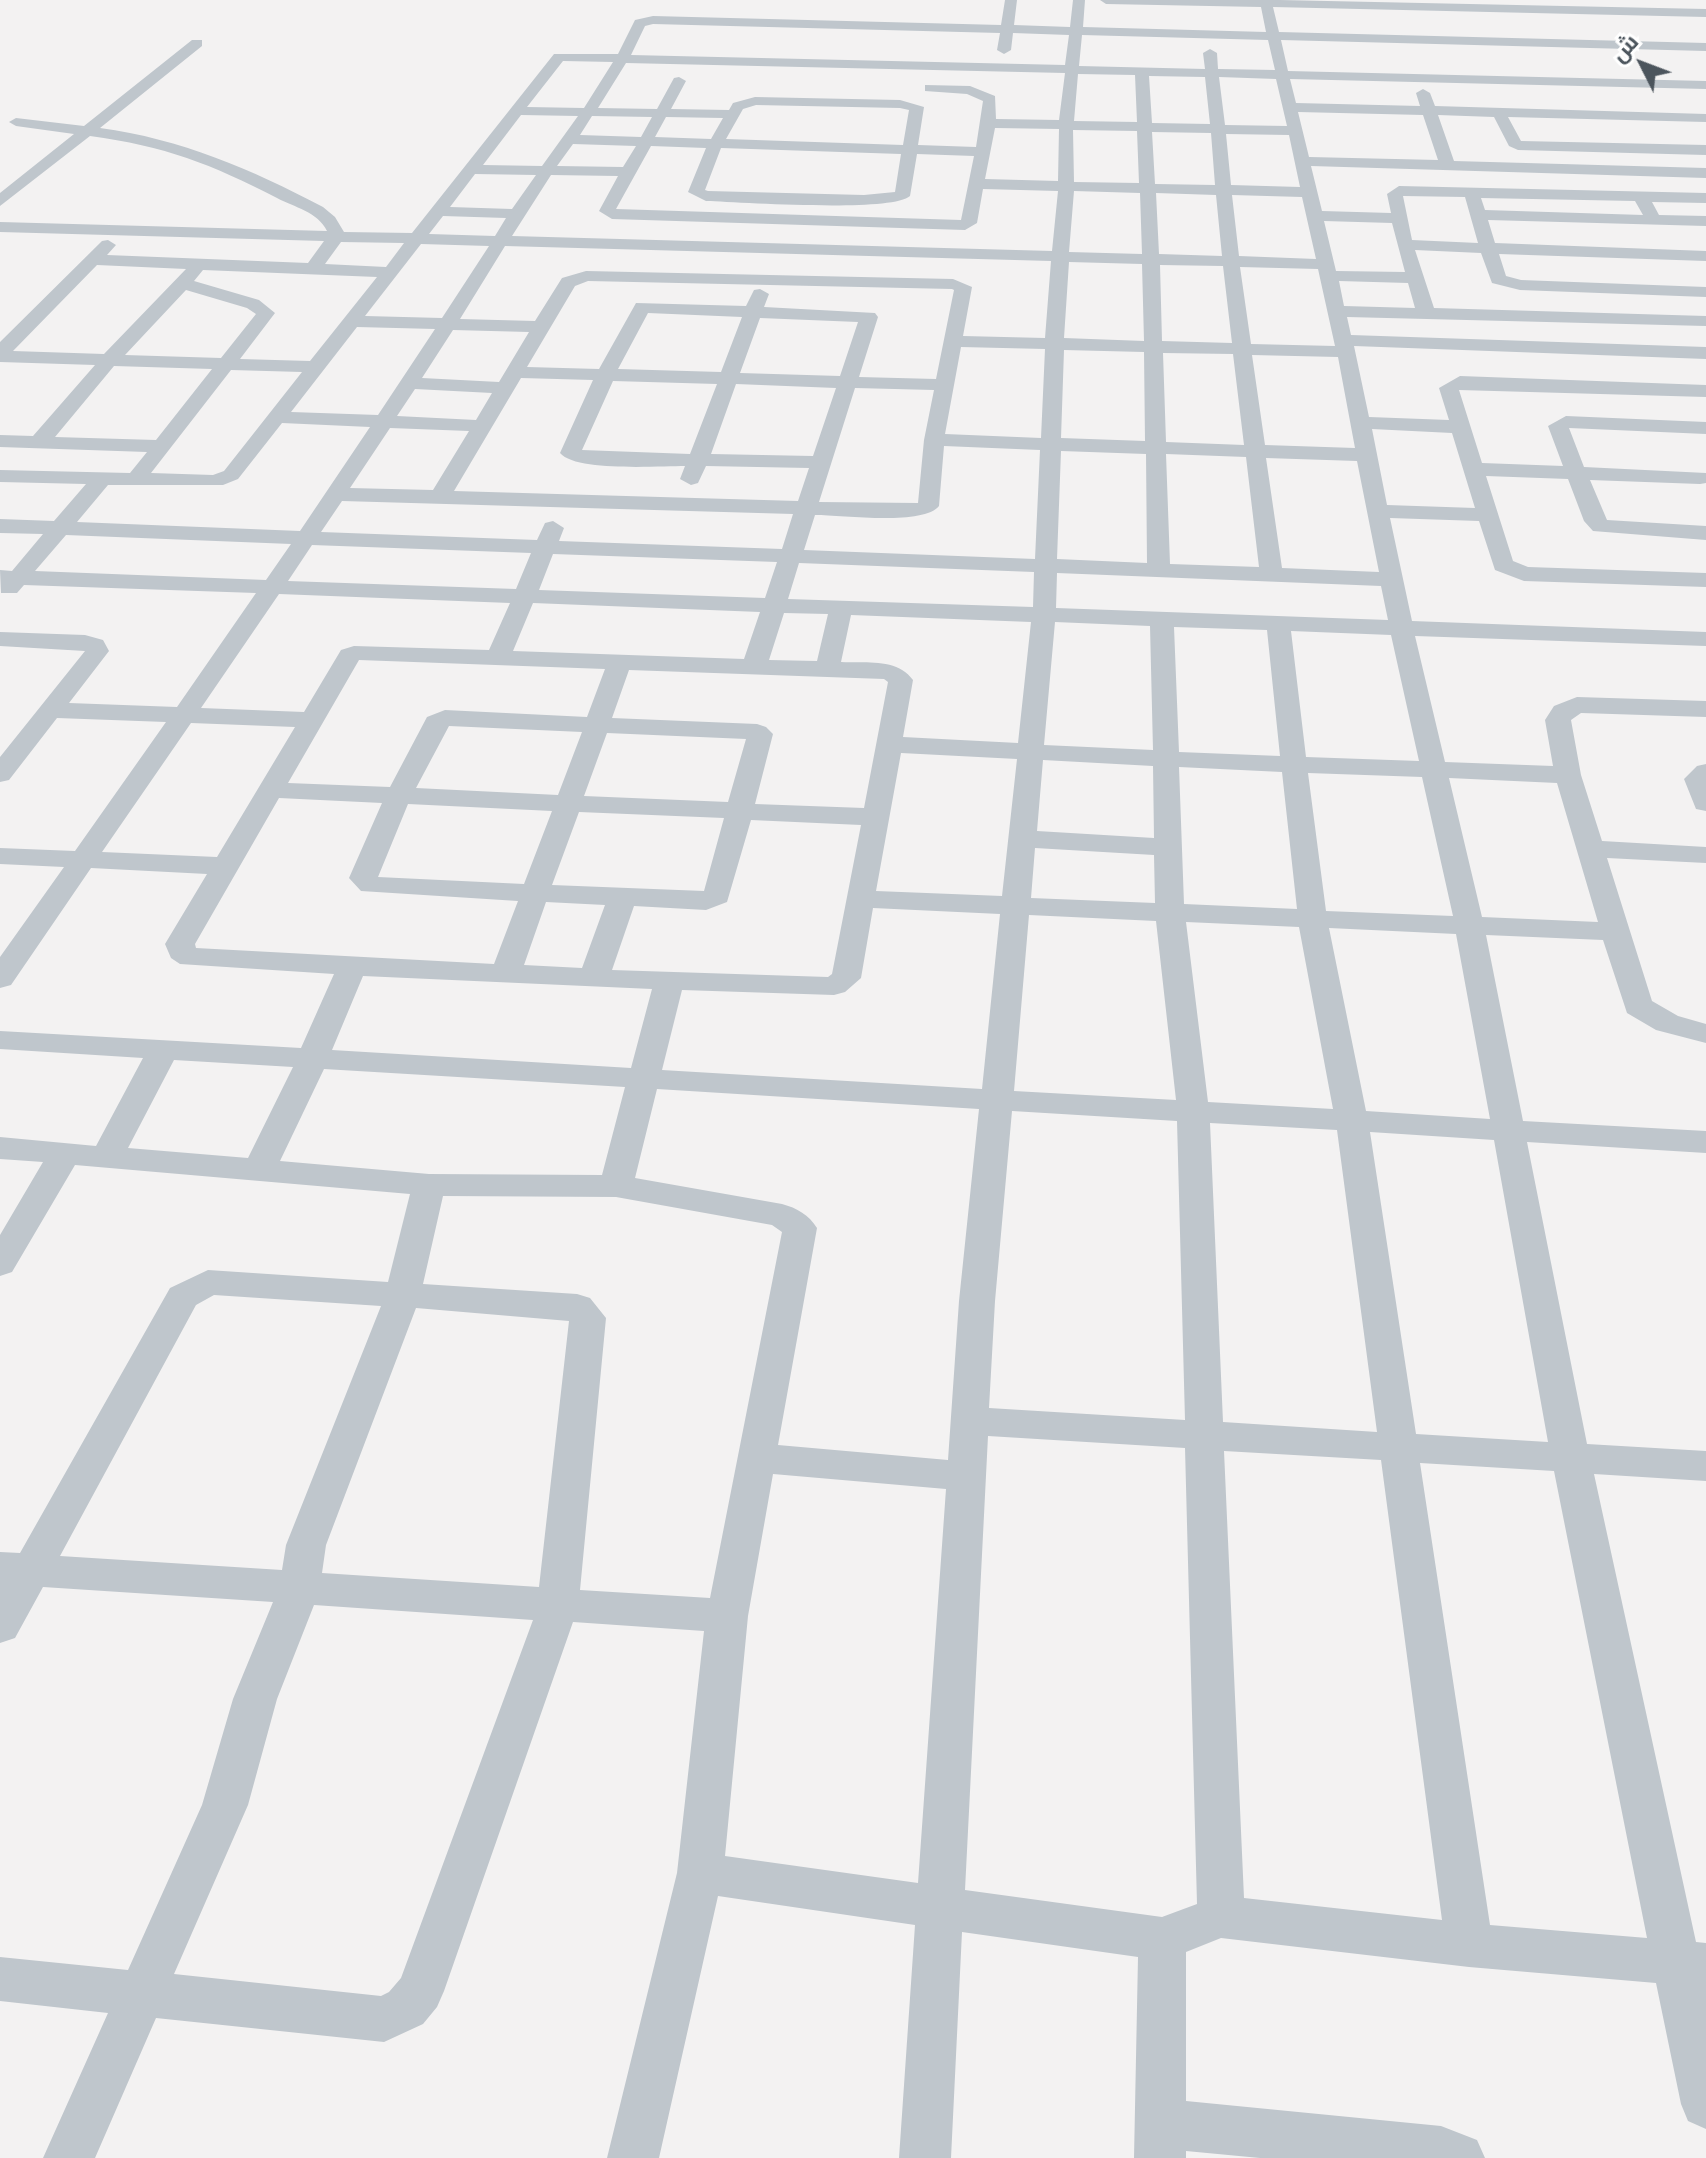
<!DOCTYPE html>
<html>
<head>
<meta charset="utf-8">
<style>
  body { margin:0 }
  #map { position:relative; width:1706px; height:2158px; overflow:hidden; background:#f3f2f2; font-family:Ubuntu,Cairo,sans-serif }
  canvas { display:block }
  .north { position:absolute; left:1602px; top:24px; width:80px; height:80px; -webkit-text-stroke:6px #fff; paint-order:stroke; rotate:312deg; font-size:22px; font-weight:700; line-height:32px; text-align:center; color:#4c555d }
  .north::after { content:''; display:block; margin:auto; width:28px; height:36px; background:#4c555d; clip-path:polygon(50% 0,100% 100%,50% 72%,0 100%) }
</style>
</head>
<body>
<div id="map">
<canvas width="1706" height="2158"></canvas>
<div class="north">ش</div>
</div>
<script>
const g = document.querySelector('canvas').getContext('2d');
g.lineJoin = 'round';
function fill(path, color) { g.fillStyle = color; g.fill(path, 'evenodd'); }
const minor = new Path2D(`
  M1005,0H1017L1014,25L1070,27L1073,0H1085L1083,27L1266,32L1261,7L1106,4L1100,0H1280L1706,9V17L1273,7L1279,32L1706,43V51L1281,40L1288,71L1706,81V89L1290,79L1296,103L1420,106L1416,93L1423,89L1430,93L1435,106L1706,114V122L1508,117L1521,141L1706,145V155L1518,150L1509,146L1494,117L1438,115L1454,161L1706,168V178L1311,166L1322,211L1391,213L1387,194L1399,186L1706,193V203L1652,202L1659,215L1706,216V226L1488,220L1495,243L1706,251V261L1499,254L1506,276L1521,280L1706,287V297L1520,290L1492,283L1481,253L1415,250L1434,308L1706,316V326L1347,317L1351,335L1706,347V359L1354,346L1369,417L1449,420L1439,388L1460,376L1706,385V397L1459,390L1482,463L1563,466L1548,426L1566,416L1706,422V434L1569,428L1584,467L1706,473V483L1700,484L1590,480L1607,520L1706,526V540L1593,531L1584,521L1568,479L1486,476L1513,561L1528,567L1706,573V587L1524,581L1495,570L1479,521L1390,518L1412,621L1706,632V646L1415,636L1445,762L1553,766L1545,720L1554,706L1577,697L1706,701V717L1581,713L1571,720L1581,775L1602,841L1706,847V863L1607,858L1652,1001L1678,1016L1706,1024V1043L1656,1030L1627,1013L1603,940L1486,935L1523,1121L1706,1131V1153L1527,1142L1587,1444L1706,1451V1481L1594,1474L1696,1942L1706,1943V2129L1688,2121L1681,2104L1656,1983L1469,1967L1221,1938L1186,1952V2101L1441,2126L1477,2140L1485,2158H1260L1186,2151V2158H1134L1138,1957L962,1932L951,2158H899L915,1925L718,1896L659,2158H607L677,1873L704,1631L573,1622L444,1991L437,2007L423,2024L384,2042L156,2018L95,2158H43L108,2013L0,2001V1957L128,1970L202,1805L233,1699L273,1602L43,1587L15,1638L0,1643V1552L20,1553L170,1288L208,1270L388,1282L410,1194L75,1165L12,1272L0,1276V1235L43,1162L0,1159V1137L96,1146L143,1058L0,1049V1031L301,1048L334,974L180,964L171,958L165,944L207,874L91,868L11,985L0,988V957L64,867L0,864V848L75,851L166,722L57,718L9,780L0,782V757L85,651L0,646V632L85,635L103,640L109,651L69,703L177,707L256,593L24,585L17,593H1L0,570L12,571L43,534L0,533V519L54,521L86,484L0,482V470L130,473L147,452L0,447V435L33,436L95,365L0,362V342L102,241L108,240L116,245L107,255L308,263L324,241L0,232V222L327,231C318,212 294,207 277,198C211,164 165,146 90,136L0,206V193L74,134L16,126L9,122L16,118L84,126L192,40H202V46L100,128C181,139 251,169 323,207L335,217L344,232L412,233L554,54H618L635,20L653,16L1001,25ZM653,24L1000,33L997,50L1004,54L1011,50L1013,33L1069,35L1065,65L631,55L645,26ZM1082,35L1268,40L1275,70L1218,69L1217,53L1210,49L1203,53L1205,69L1079,66ZM563,61L613,62L584,108L527,107ZM626,63L1065,73L1059,120L996,119L995,96L970,86L925,85V91L967,94L983,101L976,147L918,145L924,107L900,100L755,97L733,103L729,110L671,109L686,81L679,77L674,78L657,109L598,108ZM1078,74L1135,75L1137,122L1074,121ZM1149,76L1205,77L1210,124L1152,123ZM1219,77L1276,79L1287,126L1225,125ZM756,105L900,108L909,110L903,145L726,139L743,109ZM1298,112L1423,115L1438,160L1309,157ZM521,115L578,116L542,166L483,165ZM592,116L652,117L641,137L580,135ZM666,117L723,118L711,139L655,137ZM995,128L1059,129L1058,181L985,179ZM1073,130L1137,131L1139,183L1074,182ZM1152,132L1211,133L1215,185L1155,184ZM1226,134L1289,135L1300,187L1231,185ZM573,144L636,146L623,167L557,166ZM651,146L706,148L688,192L706,201C739,202 891,213 910,196L917,154L974,156L961,220L616,209ZM721,148L901,154L895,192L864,195L708,191L705,190ZM475,174L536,175L512,209L450,207ZM551,175L618,176L599,211L612,219L965,230L977,223L983,189L1058,191L1052,251L512,236ZM1074,191L1140,193L1142,254L1069,252ZM1156,193L1216,195L1222,256L1159,254ZM1232,195L1302,197L1316,259L1239,256ZM1403,196L1465,197L1478,243L1412,240ZM1481,198L1635,201L1643,215L1485,210ZM443,216L506,218L495,236L429,234ZM1324,221L1392,223L1405,272L1336,271ZM341,242L404,243L386,267L325,264ZM421,244L489,246L442,318L365,316ZM505,246L1051,261L1045,338L963,336L972,287L953,279L586,271L562,278L535,321L460,319ZM1069,262L1142,264L1144,341L1064,338ZM97,265L186,269L104,354L13,351ZM1160,265L1223,266L1232,343L1162,341ZM1240,267L1318,269L1335,346L1251,344ZM203,270L377,277L310,361L240,359L275,313L259,300L194,281ZM588,281L952,289L954,290L936,379L859,377L878,317L875,313L764,307L769,294L760,289L754,290L746,306L636,303L599,369L527,367L575,286ZM1339,281L1408,283L1415,308L1344,306ZM186,290L247,308L256,314L221,358L125,355ZM648,313L742,317L721,372L618,369ZM760,318L858,322L840,376L740,373ZM357,327L435,329L378,415L291,412ZM453,330L529,332L499,382L422,378ZM961,347L1045,349L1041,438L945,434ZM1064,350L1144,352L1145,441L1061,438ZM1163,353L1233,354L1244,445L1166,442ZM1252,355L1338,357L1355,448L1265,445ZM114,366L212,369L156,440L55,437ZM231,370L302,372L224,471L213,475L151,473ZM521,378L593,380L560,453C576,472 658,466 685,466L680,479L691,485L698,483L706,466L809,468L798,501L454,491ZM613,381L717,384L690,454L582,450ZM736,384L836,388L813,456L711,454ZM855,388L934,390L924,440L918,503L819,502ZM415,389L492,393L476,420L397,416ZM282,423L370,427L300,531L77,522L108,485H223L238,479ZM390,428L469,431L433,490L350,488ZM1372,429L1452,433L1475,508L1387,505ZM944,446L1040,450L1035,559L804,550L815,515C842,515 923,526 939,506ZM1061,451L1146,454L1147,563L1057,559ZM1166,454L1246,457L1259,567L1170,564ZM1266,458L1357,461L1379,572L1282,568ZM342,501L793,514L782,549L559,541L564,528L553,521L545,523L537,540L321,532ZM66,535L291,544L266,580L35,571ZM312,545L531,553L516,589L288,581ZM553,554L777,562L765,598L539,590ZM799,563L1034,572L1033,607L788,599ZM1057,573L1381,586L1388,620L1056,608ZM279,594L510,603L489,650L354,646L341,650L304,712L201,708ZM533,603L760,612L744,659L513,651ZM784,613L828,614L817,661L769,660ZM851,615L1031,622L1018,743L903,737L913,680C898,658 865,663 841,662ZM1055,622L1150,626L1153,750L1044,745ZM1174,627L1267,630L1280,756L1179,752ZM1291,631L1391,635L1419,761L1306,757ZM359,660L605,669L587,717L445,710L427,717L390,787L288,783ZM629,670L884,679L888,682L864,808L755,804L773,734L766,727L757,724L612,718ZM191,723L295,727L217,857L102,852ZM449,726L582,732L558,795L416,788ZM607,733L746,739L728,802L584,796ZM901,753L1017,759L1002,896L876,891ZM1043,760L1153,766L1154,838L1037,831ZM1179,767L1282,772L1297,909L1184,904ZM1308,773L1422,777L1453,916L1326,911ZM1449,778L1557,783L1598,922L1482,917ZM279,798L382,803L349,878L361,891L518,901L494,964L196,948L195,944ZM408,804L552,811L524,884L378,877ZM579,812L724,818L704,891L552,885ZM751,820L861,825L832,974L828,977L612,970L634,906L706,910L727,902ZM1035,848L1154,855L1155,903L1031,898ZM546,902L605,905L582,968L524,965ZM873,908L1000,914L982,1089L662,1070L682,990L834,995L845,992L861,978ZM1029,915L1156,921L1176,1100L1014,1091ZM1186,922L1299,927L1333,1109L1208,1102ZM1329,928L1456,934L1490,1119L1366,1111ZM363,976L652,989L631,1068L332,1050ZM174,1060L293,1067L248,1158L128,1148ZM324,1069L625,1087L602,1175L429,1174L280,1161ZM657,1089L979,1109L959,1301L948,1460L778,1445L817,1228C809,1215 797,1208 782,1204L635,1178ZM1012,1111L1177,1121L1185,1420L989,1408L995,1301ZM1210,1123L1337,1130L1377,1432L1223,1422ZM1370,1132L1494,1140L1548,1442L1416,1434ZM443,1196L616,1197L772,1225L782,1232L710,1598L580,1590L606,1318L590,1298L577,1294L423,1284ZM214,1295L381,1306L286,1545L282,1570L60,1556L196,1305ZM416,1308L569,1321L539,1587L322,1573L326,1545ZM988,1436L1185,1448L1197,1904L1162,1917L965,1890ZM1224,1451L1381,1460L1442,1920L1244,1898ZM1420,1463L1554,1471L1647,1938L1490,1925ZM773,1474L946,1489L918,1883L725,1856L748,1616ZM314,1605L533,1620L401,1978L389,1992L381,1996L174,1974L248,1805L277,1699Z
  M1706,764V811L1696,809L1684,779L1697,766Z`);
fill(minor, '#bfc6cc');
</script>
</body>
</html>
